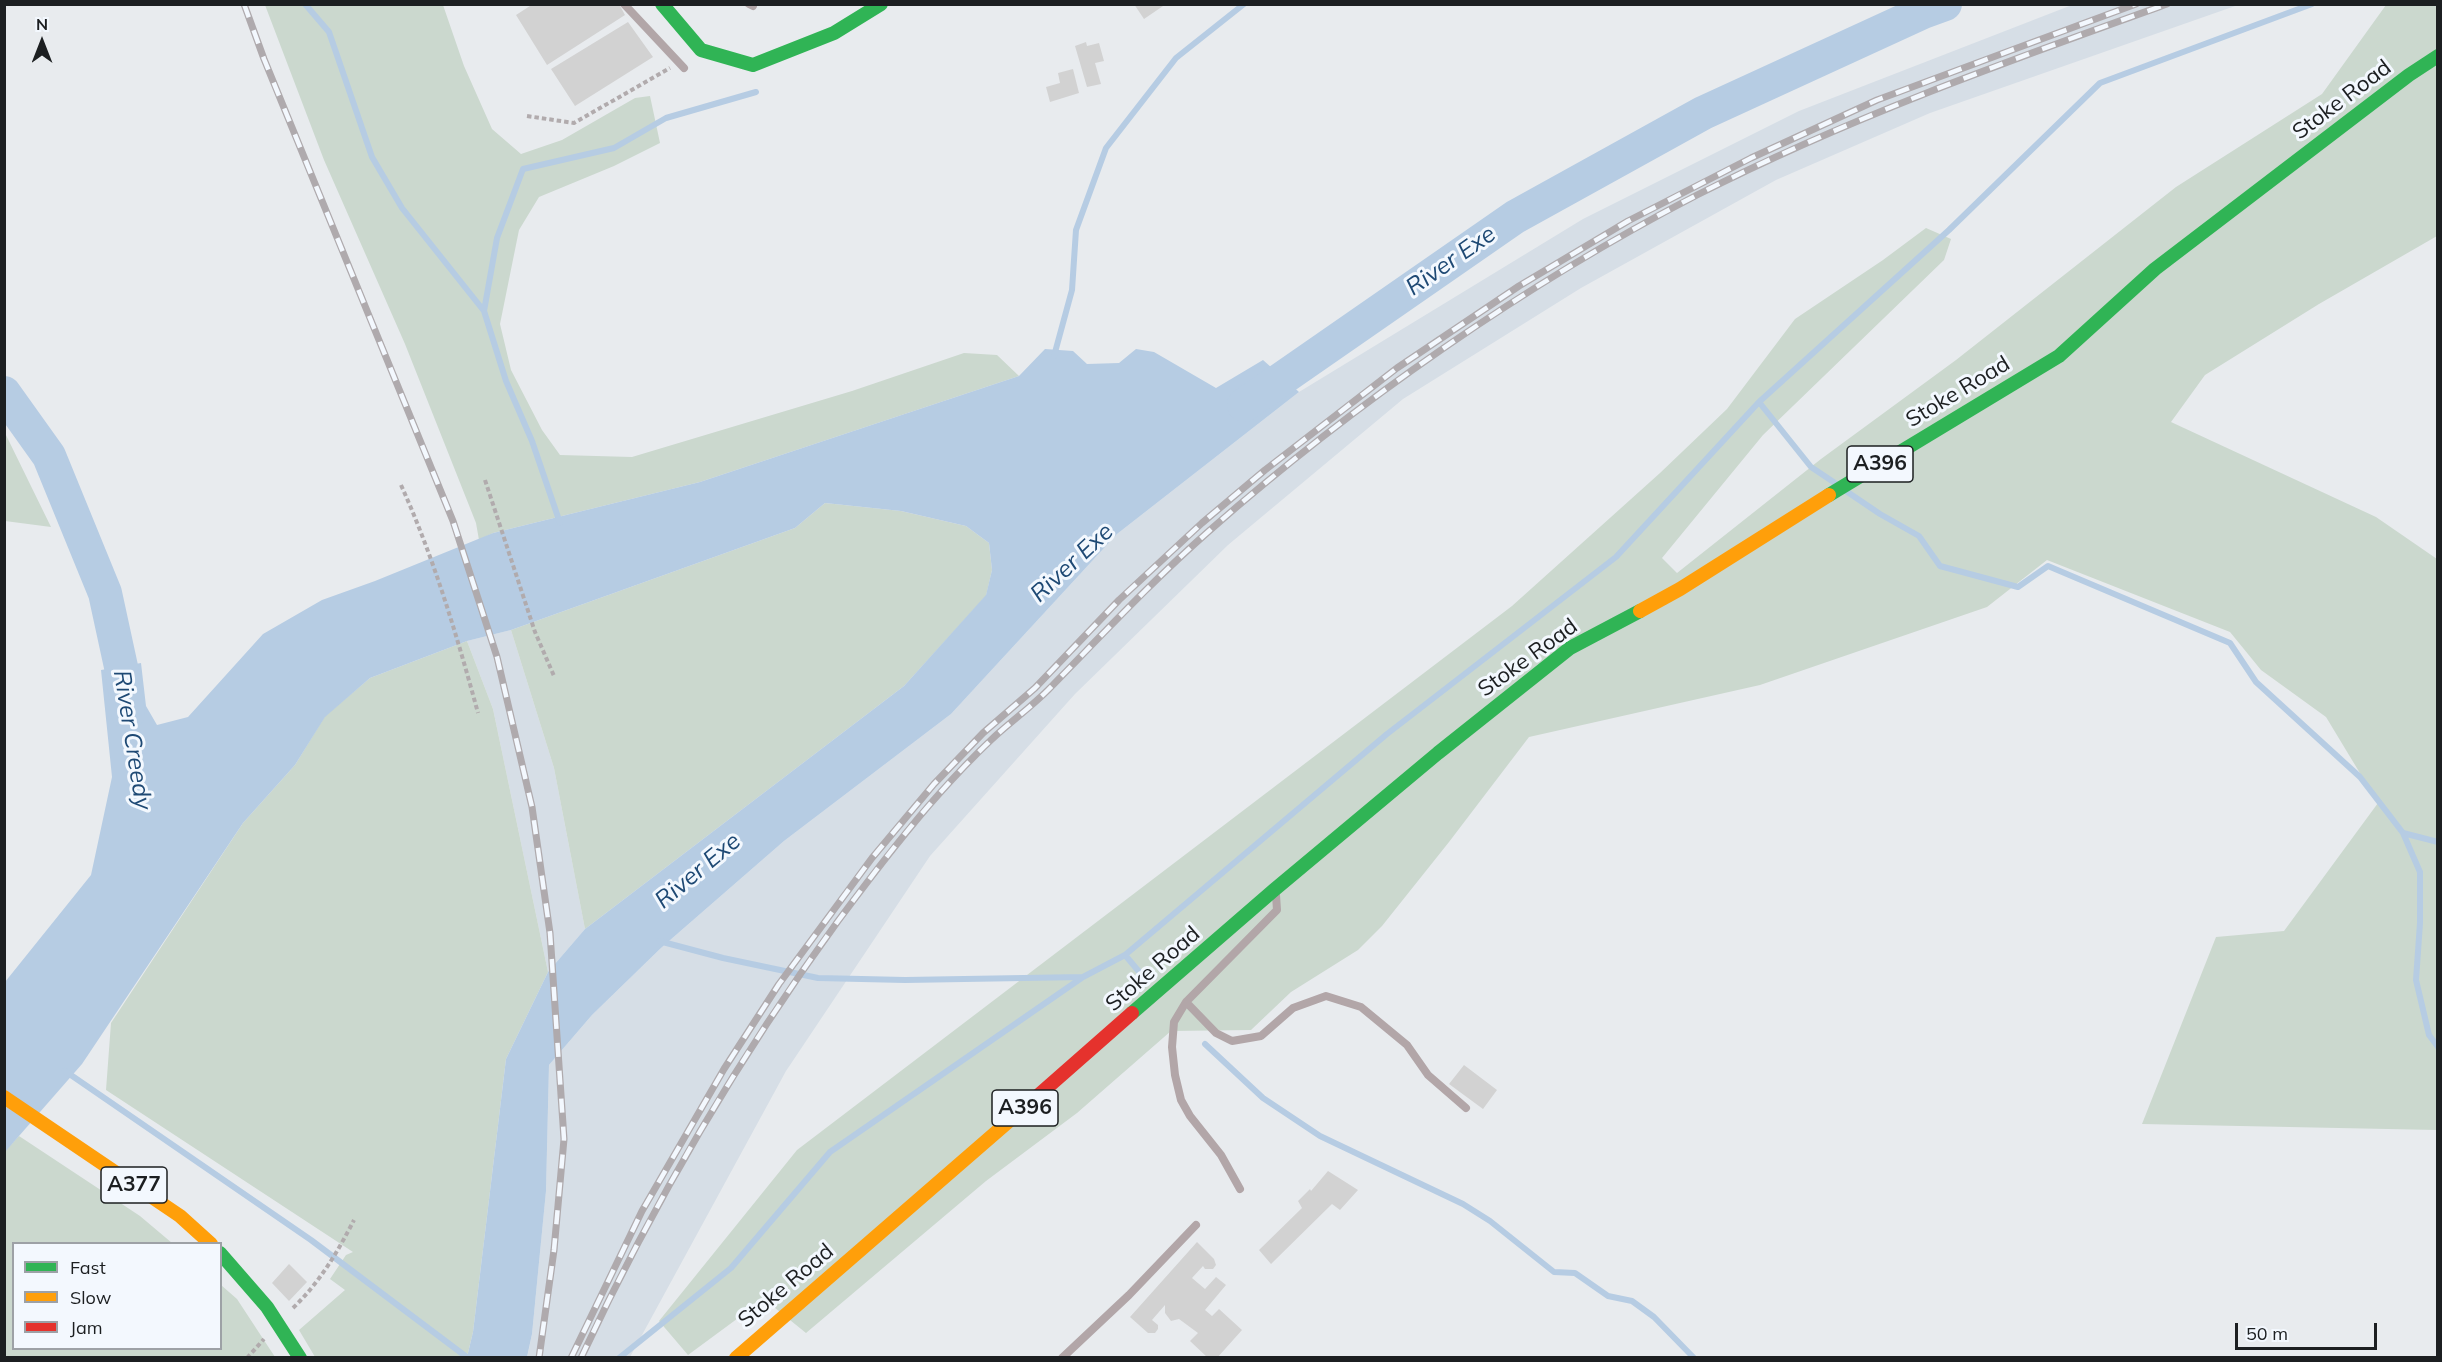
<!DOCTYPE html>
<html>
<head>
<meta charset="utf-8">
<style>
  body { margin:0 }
  #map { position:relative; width:2442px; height:1362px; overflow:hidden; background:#e8ebee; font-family:Mulish,sans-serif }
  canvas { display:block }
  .frame { position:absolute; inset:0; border:6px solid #1c1f21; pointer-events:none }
  .legend { position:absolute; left:12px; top:1242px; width:210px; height:108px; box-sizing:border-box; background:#f3f8fe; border:2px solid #9da1a6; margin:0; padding:8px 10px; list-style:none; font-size:18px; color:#1c1f21 }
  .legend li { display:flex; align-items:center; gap:12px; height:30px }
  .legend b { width:30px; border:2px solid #9da1a6 }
  .north { position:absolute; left:12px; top:12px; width:60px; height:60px; -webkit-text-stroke:4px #f3f8fe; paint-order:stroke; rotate:0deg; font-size:16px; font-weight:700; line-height:24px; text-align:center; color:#1c1f21 }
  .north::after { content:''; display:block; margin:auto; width:21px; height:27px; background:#1c1f21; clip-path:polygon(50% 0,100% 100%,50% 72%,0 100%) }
  .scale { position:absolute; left:2235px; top:1323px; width:142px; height:27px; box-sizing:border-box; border:3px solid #1c1f21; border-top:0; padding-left:8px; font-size:18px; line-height:21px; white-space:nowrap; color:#1c1f21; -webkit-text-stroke:4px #f3f8fe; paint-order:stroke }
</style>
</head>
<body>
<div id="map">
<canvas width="2442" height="1362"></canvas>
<div class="frame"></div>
<ul class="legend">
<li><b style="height:8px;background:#30b455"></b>Fast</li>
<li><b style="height:8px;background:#ff9f0a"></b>Slow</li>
<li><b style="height:8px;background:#e5322d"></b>Jam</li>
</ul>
<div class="north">N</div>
<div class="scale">50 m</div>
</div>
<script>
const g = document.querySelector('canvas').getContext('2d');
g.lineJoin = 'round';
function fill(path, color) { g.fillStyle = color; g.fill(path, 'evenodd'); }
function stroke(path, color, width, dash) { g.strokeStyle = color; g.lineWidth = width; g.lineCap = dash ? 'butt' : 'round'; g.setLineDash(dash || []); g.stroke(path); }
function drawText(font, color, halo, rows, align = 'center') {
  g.font = font + ' Mulish,sans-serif'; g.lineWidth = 6; g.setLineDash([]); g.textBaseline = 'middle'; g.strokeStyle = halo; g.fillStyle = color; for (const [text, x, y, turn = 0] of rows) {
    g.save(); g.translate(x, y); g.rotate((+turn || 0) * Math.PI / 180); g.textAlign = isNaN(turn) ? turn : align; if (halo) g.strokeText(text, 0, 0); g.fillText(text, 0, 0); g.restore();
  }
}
const built = new Path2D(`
  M2072,5H2238L1930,113L1776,180L1581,288L1403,399L1228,545L1075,694L930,856L786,1071L630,1357L527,1358L532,1334L546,1191L549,1065L592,1015L661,948L784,841L951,714L1117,534L1299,392L1583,219L1799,111Z
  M511,630L554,768L585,929L548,972L493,709L467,641Z`);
const green = new Path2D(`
  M265,5H443L464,66L492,129L521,154L562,140L635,98L650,96L660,143L614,166L539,197L519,230L500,324L511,370L542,430L560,455L632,457L852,391L964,353L997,355L1019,376L700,482L493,533L479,540L476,523L405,344L324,160Z
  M2386,5H2437V236L2319,304L2205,375L2171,422L2376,517L2437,559V1130L2142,1124L2216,937L2284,931L2378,803L2326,717L2261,670L2230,632L2047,560L1987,607L1760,685L1529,737L1449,842L1382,926L1358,950L1291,992L1251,1030L1171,1031L1077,1113L986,1181L806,1333L764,1299L688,1355L659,1321L797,1150L1512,606L1660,473L1727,409L1795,319L1883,260L1926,228L1951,239L1944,260L1763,435L1662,558L1677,573L1821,459L1956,360L2176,187L2322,94Z
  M5,433L51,527L5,521Z
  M825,503L901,511L966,526L989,543L992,570L986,596L904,686L585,929L554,768L511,630L795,528Z
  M467,641L493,709L548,972L506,1059L473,1332L467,1357H315L299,1330L345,1290L330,1279L346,1255L353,1252L106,1090L111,1023L243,823L295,765L325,716L370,678Z
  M19,1136L140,1216L172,1243L14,1244V1348H220L221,1285L237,1299L275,1357H5L4,1152Z`);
const water = new Path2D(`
  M1045,349L1073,351L1087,364L1119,363L1136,349L1154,352L1216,388L1263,360L1299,392L1117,534L951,714L784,841L661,948L592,1015L549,1065L546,1191L532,1334L527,1357H467L473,1332L506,1059L548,972L585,929L904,686L986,595L992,570L989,543L966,526L901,511L825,503L795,528L511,630L467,641L370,678L325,717L295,765L243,823L82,1064L5,1152V982L91,875L112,777L101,670L141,663L146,706L157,725L188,717L263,634L322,600L375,581L493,533L700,482L1019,376Z`);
const stream = new Path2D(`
  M305,4L329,32L372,157L402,208L484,311
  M1054,356L1072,290L1076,230L1106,148L1176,58L1244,4
  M1759,402L1811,467L1838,485
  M1846,491L1880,514L1919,536L1940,566L2018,587L2048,566L2230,643L2256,682L2360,777L2403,833L2438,842
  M560,523L532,441L506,381L484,311L497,238L523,169L614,148L666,118L756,92
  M2403,833L2420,872V923L2416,980L2429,1035L2438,1047
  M659,941L723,958L818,978L905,980L1083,977
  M1125,955L1141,974
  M1205,1044L1263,1098L1320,1136L1463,1204L1490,1221L1554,1272L1575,1273L1608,1296L1632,1301L1654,1317L1694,1358
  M65,1071L311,1240L468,1358
  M619,1358L731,1268L830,1152L1083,977L1125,955L1387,734L1616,557L1759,402L1949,230L2100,83L2312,4`);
const river = new Path2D(`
  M4,393L49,456L105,593L123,676L128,713
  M1244,405L1515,217L1703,113L1923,12L1945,4`);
const building = new Path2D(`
  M533,4H619L625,15L547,65L516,15Z
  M1134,4H1166L1144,19Z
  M628,22L653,57L575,106L551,69Z
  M1086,42L1087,46L1099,43L1104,61L1095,63L1101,84L1087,87L1075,46Z
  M1073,69L1079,93L1050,102L1046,87L1060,83L1058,73Z
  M1464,1065L1497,1090L1483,1109L1449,1084Z
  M1328,1171L1358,1190L1340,1210L1332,1204L1271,1264L1259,1250L1302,1208L1298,1201L1310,1189L1311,1191Z
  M1197,1242L1214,1259L1216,1265L1213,1269H1205L1203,1266L1192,1278L1205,1289L1216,1277L1226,1285L1205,1310L1212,1316L1219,1309L1242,1330L1217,1358H1208L1190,1341L1198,1333L1179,1319L1171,1321L1165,1313V1305L1152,1320L1158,1325V1329L1155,1333H1148L1130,1317Z
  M289,1264L307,1282L289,1301L272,1283Z`);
const path = new Path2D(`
  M527,116L574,123L670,68
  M485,480L535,632L554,676
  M401,485C434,558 457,636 478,713
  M293,1308C320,1282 337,1253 354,1220
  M247,1358L264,1339`);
const lane = new Path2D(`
  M624,4L684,68
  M749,4L753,6
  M1276,895L1277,910L1186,1002L1216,1033L1232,1041L1261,1036L1293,1008L1326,996L1361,1007L1407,1045L1428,1075L1466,1108
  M1186,1002L1174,1022L1172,1047L1175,1075L1181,1100L1190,1116L1221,1155L1240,1189
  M1062,1358L1129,1295L1196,1225`);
const fast = new Path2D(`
  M662,4L701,50L753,65L834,33L881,4
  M1829,495L2059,356L2155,269L2409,75L2438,56
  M1132,1013L1274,890L1438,753L1570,648L1640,611
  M220,1253L267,1307L300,1358`);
const slow = new Path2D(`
  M1640,611L1680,589L1829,495
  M4,1097L180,1216L211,1244
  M736,1358L1016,1115`);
const jam = new Path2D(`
  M1016,1115L1132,1013`);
const rail = new Path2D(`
  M244,4L264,59L453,521L497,657L532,807L550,933L564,1139L554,1250L539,1358
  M571,1358L642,1211L724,1069L779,984L872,858L934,784L983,733L1035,688L1119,600L1202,523L1265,470L1397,368L1519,286L1628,221L1751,158L1877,100L2136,4
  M581,1358C653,1204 738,1058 838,921C870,878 903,834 939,794C955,776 973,757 991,740C1009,723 1030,708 1048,690C1101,636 1152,581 1209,531C1353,404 1527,283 1697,195C1848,118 2008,61 2167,4`);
const shields = [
  [1880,464,66],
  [1025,1108,66],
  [134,1185,66]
];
const shieldNames = [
  ["A396",1880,464],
  ["A396",1025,1108],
  ["A377",134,1185]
];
const streetNames = [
  ["Stoke Road",2342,100,-37],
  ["Stoke Road",1958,392,-31],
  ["Stoke Road",1528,658,-36],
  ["Stoke Road",1153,969,-41],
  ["Stoke Road",786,1286,-40]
];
const waterNames = [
  ["River Exe",1451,261,-35],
  ["River Exe",1072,563,-43],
  ["River Creedy",132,740,81],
  ["River Exe",698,871,-40]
];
fill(built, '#d6dee6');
fill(green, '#cbd8ce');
fill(water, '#b6cce3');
stroke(stream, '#b6cce3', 6);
stroke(river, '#b6cce3', 34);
fill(building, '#d2d2d2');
stroke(path, '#b1abad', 4, [4.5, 3]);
stroke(lane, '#b2a6a8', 8);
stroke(fast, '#30b455', 14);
stroke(slow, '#ff9f0a', 14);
stroke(jam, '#e5322d', 14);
stroke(rail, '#afaaad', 7);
stroke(rail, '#f3f8fe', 4.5, [14]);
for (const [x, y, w] of shields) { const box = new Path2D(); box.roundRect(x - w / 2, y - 18, w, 36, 4.5); g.fillStyle = '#f3f8fe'; g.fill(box); stroke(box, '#1c1f21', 1.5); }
drawText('bold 21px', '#1c1f21', null, shieldNames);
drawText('22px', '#1c1f21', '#f3f8fe', streetNames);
drawText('italic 24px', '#1e4974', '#f3f8fe', waterNames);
</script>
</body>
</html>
